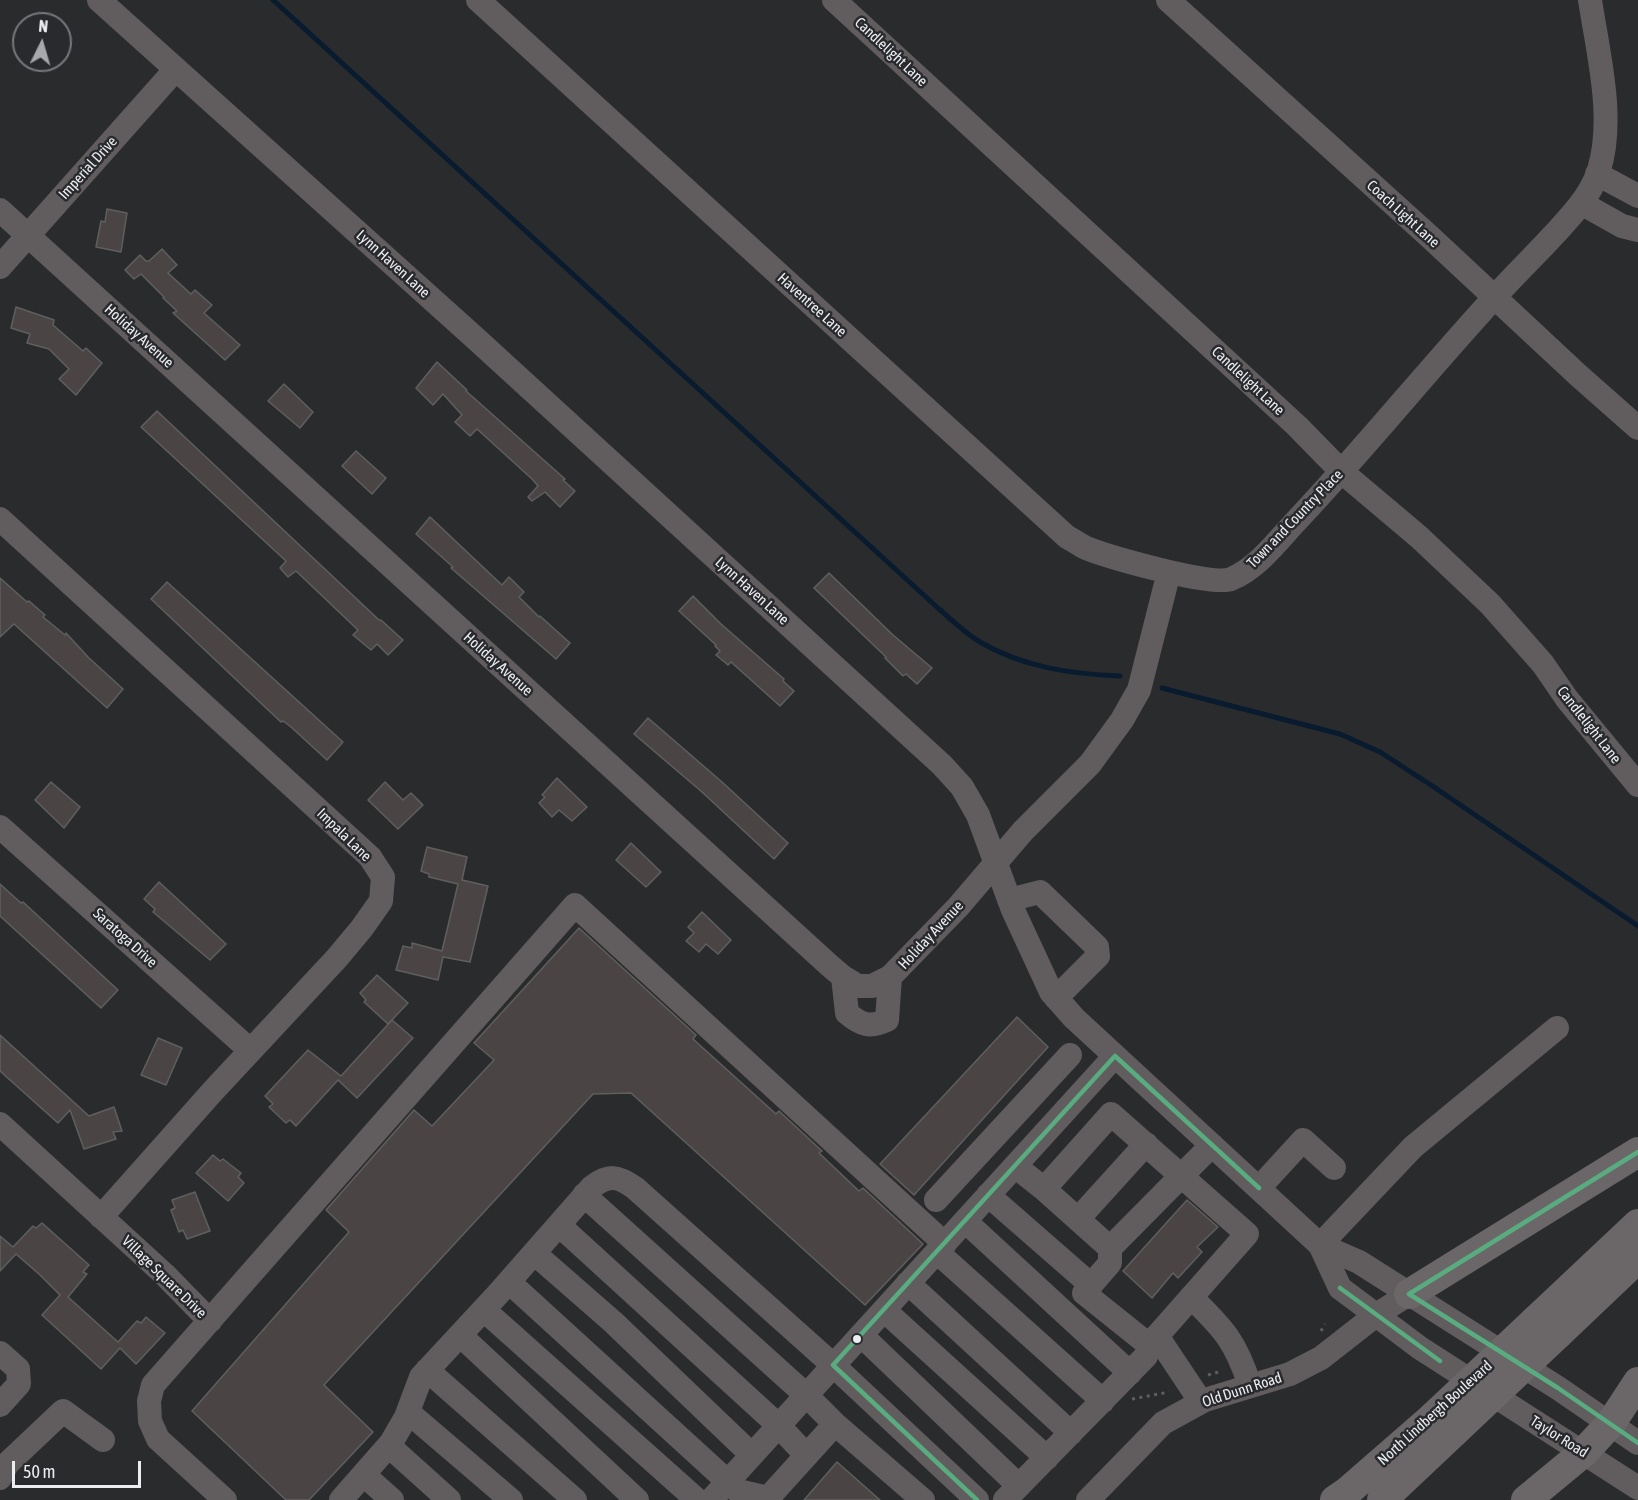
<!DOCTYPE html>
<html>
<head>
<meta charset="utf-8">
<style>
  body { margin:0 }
  #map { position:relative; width:1638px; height:1500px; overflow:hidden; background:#2a2b2d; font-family:"Asap Condensed",sans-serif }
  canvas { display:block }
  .north { position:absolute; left:12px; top:12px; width:60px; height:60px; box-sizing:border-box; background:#292a2e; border:2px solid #77787c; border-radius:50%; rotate:5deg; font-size:16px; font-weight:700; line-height:24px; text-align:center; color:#ecedf0 }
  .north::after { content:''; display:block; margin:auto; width:21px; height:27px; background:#a8a9ac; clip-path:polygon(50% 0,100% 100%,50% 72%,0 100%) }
  .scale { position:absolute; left:12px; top:1461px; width:129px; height:27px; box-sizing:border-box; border:3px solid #ecedf0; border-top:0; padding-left:8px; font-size:18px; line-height:21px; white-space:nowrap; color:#ecedf0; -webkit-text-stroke:4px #292a2e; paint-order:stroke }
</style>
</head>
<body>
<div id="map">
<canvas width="1638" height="1500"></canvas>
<div class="north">N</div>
<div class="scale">50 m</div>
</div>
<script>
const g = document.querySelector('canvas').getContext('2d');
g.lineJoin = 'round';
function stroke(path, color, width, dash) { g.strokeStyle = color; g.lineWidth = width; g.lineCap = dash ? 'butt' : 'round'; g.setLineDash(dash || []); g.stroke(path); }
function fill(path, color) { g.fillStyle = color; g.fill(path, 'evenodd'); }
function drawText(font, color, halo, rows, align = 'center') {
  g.font = font + ' "Asap Condensed",sans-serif'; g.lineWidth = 5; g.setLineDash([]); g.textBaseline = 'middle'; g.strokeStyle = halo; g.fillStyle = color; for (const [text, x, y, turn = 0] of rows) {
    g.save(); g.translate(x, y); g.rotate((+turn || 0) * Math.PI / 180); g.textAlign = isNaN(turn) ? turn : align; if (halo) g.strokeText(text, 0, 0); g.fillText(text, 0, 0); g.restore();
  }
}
const stream = new Path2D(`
  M273,0L939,609C952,620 965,633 980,642C1023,667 1070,674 1120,676
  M1162,688L1340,734L1380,752L1434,787L1638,926`);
const building = new Path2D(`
  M107,209L127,213L121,252L96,247L101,221L105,222Z
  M162,249L177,265L168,273L191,294L195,290L212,305L204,313L240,345L225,360L173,313L177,311L163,298L164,297L141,274L134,279L125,270L140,255L146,261H149Z
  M16,307L54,320L53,325L83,351L86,348L102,363L76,395L59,379L69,369L49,349L27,343L30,334L11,328Z
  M437,362L467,390L466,391L565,479L563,480L575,491L560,507L545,492L532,501L528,497L538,486L532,479L477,429L470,436L455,422L462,415L443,394L433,405L416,388Z
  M284,384L313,412L300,428L268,401Z
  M157,411L379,620H381L403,640L388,655L377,644L371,650L353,635L358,630L296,571L288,577L280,568L286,561L141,427Z
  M356,451L386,478L372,494L342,466Z
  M430,517L502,585L509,577L524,592L519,597L539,617L540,616L570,643L556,659L451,568L453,567L416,534Z
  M829,573L893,635L932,668L917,684L906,674L903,676L885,658L886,657L814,588Z
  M0,578L27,602L29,601L45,615L43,617L65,635L66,633L88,657L123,689L107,708L14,624L0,637Z
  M167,582L343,742L327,760L291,727L283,721L281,722L265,707L151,599Z
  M693,596L721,624L784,679L783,681L794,691L780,706L731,662L728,665L716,655L720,651L715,646L716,645L679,611Z
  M648,718L722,782L788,843L774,859L702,792L634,734Z
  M557,778L587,807L572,821L559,810L552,817L539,803L545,797L542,795Z
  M51,782L80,807L64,828L35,800Z
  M385,782L403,800L411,793L423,805L398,829L368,800Z
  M631,843L661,872L646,887L616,860Z
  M427,847L467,857L462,880L488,886L470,962L443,957L438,980L396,970L403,946L412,948V943L442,951L458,884L429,877V874L421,871Z
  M159,882L226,944L210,960L153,912L155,909L144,899Z
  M0,884L21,903L23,902L118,990L101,1008L0,916Z
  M702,912L731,940L718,954L706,944L699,952L686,941L694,933L688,927Z
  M579,928L696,1035L693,1039L776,1114L779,1111L822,1151L819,1153L859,1191L863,1188L923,1244L865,1305L631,1093L593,1094L324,1385L373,1432L309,1500H286L192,1411L349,1232L326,1210L414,1110L432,1126L494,1060L474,1043Z
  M377,975L408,1003L388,1024L364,1002L366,1000L360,993Z
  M1017,1017L1048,1047L914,1195L880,1164Z
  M392,1020L413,1038L357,1098L338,1080L296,1126L290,1120L286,1123L269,1107L273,1104L265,1096L308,1050L341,1076Z
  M0,1035L89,1116L114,1107L122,1131L113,1132L116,1139L84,1149L70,1110L58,1123L0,1071Z
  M158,1038L182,1048L166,1085L141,1075Z
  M213,1155L220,1161L223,1159L241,1173L238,1177L244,1183L228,1201L196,1173Z
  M195,1192L210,1231L187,1239L183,1230L179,1232L171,1210L175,1208L172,1200Z
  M1187,1200L1218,1227L1197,1247L1202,1252L1178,1278L1173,1273L1152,1298L1123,1271Z
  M42,1223L89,1265L83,1272L87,1274L68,1297L118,1342L137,1321L141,1323L146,1317L165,1333L136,1364L120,1348L101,1369L42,1315L60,1295L40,1275L16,1254L0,1271V1236L13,1247L33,1226L36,1228Z
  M837,1462L880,1500H804Z`);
const path = new Path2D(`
  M1321,1331L1325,1324
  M1208,1375L1222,1371
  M1132,1399L1169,1392`);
const minor = new Path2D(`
  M99,0L474,337L942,765L962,787L978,815L1013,910L1051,992L1074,1018L1320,1245L1359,1262L1558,1388L1638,1443
  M478,0L1067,537C1073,540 1080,545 1086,548C1109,557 1213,587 1231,579C1258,568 1279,539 1298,519C1365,448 1427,371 1493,299C1521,267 1553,239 1579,206C1587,196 1595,182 1599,170C1615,118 1598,53 1590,0
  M834,0L1297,426L1342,472L1419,537L1490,604L1543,664L1567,699L1638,785
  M1168,0L1430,237L1578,375L1638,428
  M1597,174L1638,196
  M1581,203L1622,226L1638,230
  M0,210L829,965L843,977L858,986H872L890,977L958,907L1023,831L1090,764L1122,720L1139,690L1169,572
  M0,267L176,69
  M0,519L370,857L383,877L381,901L362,928L337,958L213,1091L101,1217
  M0,827L250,1050
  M1009,900L1040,892L1097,947L1098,956L1056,998
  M843,977L847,1013C861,1025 870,1028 887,1020L890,977
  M0,1124L164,1274L210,1321
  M1015,1166L1044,1189L1110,1248
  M1259,1188L1303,1140L1334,1168
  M1044,1189L1111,1114L1247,1234L1149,1345L1084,1293L1110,1263V1248L1212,1145
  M584,1195L806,1395L835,1424L768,1498
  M988,1195L1091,1285
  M936,1200L1070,1055
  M1078,1219L1146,1144
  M965,1221L1130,1373
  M559,1225L779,1426L806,1455
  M1320,1245L1340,1288L1420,1348L1638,1488
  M1320,1245L1413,1147L1557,1028
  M937,1252L1103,1401
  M534,1253L613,1322L752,1455
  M509,1282L738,1491L768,1498L771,1500
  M908,1283L1071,1433
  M1191,1297C1224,1329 1236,1342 1250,1386
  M484,1310L697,1500
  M884,1310L1047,1458
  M460,1335L637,1500
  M861,1335L1019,1486
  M1157,1336L1201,1402
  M0,1353L18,1369L19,1384L0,1405
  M427,1370L575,1500
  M408,1412L511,1500
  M835,1424L923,1500
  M389,1446L449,1500
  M364,1475L392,1500
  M0,1478L7,1464L63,1411L103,1440
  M225,1500L158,1439L150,1421L149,1401L153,1385L575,905L945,1244
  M341,1500L391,1443L406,1417L421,1377L498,1294L592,1187C609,1174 618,1176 635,1188L833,1365L977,1500
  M711,1500L1115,1056
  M1005,1500L1146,1356L1149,1345
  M1088,1500L1163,1423L1205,1400L1290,1374L1321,1358L1376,1315L1409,1294`);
const major = new Path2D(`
  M1409,1294L1638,1152
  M1536,1320L1638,1224
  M1559,1333L1638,1258
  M1335,1500L1348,1491L1433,1417
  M1382,1500L1455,1431
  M1526,1500L1584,1452L1611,1423L1638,1382`);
const majorBridge = new Path2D(`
  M1433,1417L1536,1320
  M1455,1431L1559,1333`);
const bus1 = new Path2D(`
  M1638,1152L1409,1294L1558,1388L1638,1443
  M1340,1288L1440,1361
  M977,1500L833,1365L1115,1056L1259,1188`);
const markers = [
  [857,1339,5,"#ecedf0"]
];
const streetNames = [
  ["Candlelight Lane",891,52,43],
  ["Imperial Drive",88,168,-48],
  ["Coach Light Lane",1403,214,42],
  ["Lynn Haven Lane",393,264,42],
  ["Haventree Lane",812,305,42],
  ["Holiday Avenue",139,336,42],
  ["Candlelight Lane",1248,381,43],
  ["Town and Country Place",1295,519,-46],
  ["Lynn Haven Lane",752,591,42],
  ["Holiday Avenue",498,664,42],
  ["Candlelight Lane",1589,725,52],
  ["Impala Lane",344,835,44],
  ["Holiday Avenue",931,935,-47],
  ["Saratoga Drive",125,938,42],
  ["Village Square Drive",164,1277,44],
  ["Old Dunn Road",1242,1390,-18],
  ["North Lindbergh Boulevard",1435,1413,-42],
  ["Taylor Road",1559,1437,32]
];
stroke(stream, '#091b2f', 5);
fill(building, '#4a4544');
stroke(building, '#5f5f5f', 1.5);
stroke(path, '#605e5f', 3, [3, 4.5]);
stroke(minor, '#615c5d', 24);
stroke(major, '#6b6668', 30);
stroke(majorBridge, '#6b6668', 30);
stroke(bus1, '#59ac7f', 4.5);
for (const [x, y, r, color] of markers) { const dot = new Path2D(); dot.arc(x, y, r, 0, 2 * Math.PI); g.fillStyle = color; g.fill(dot); stroke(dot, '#292a2e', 2); }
drawText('15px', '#ecedf0', '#292a2e', streetNames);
</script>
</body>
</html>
